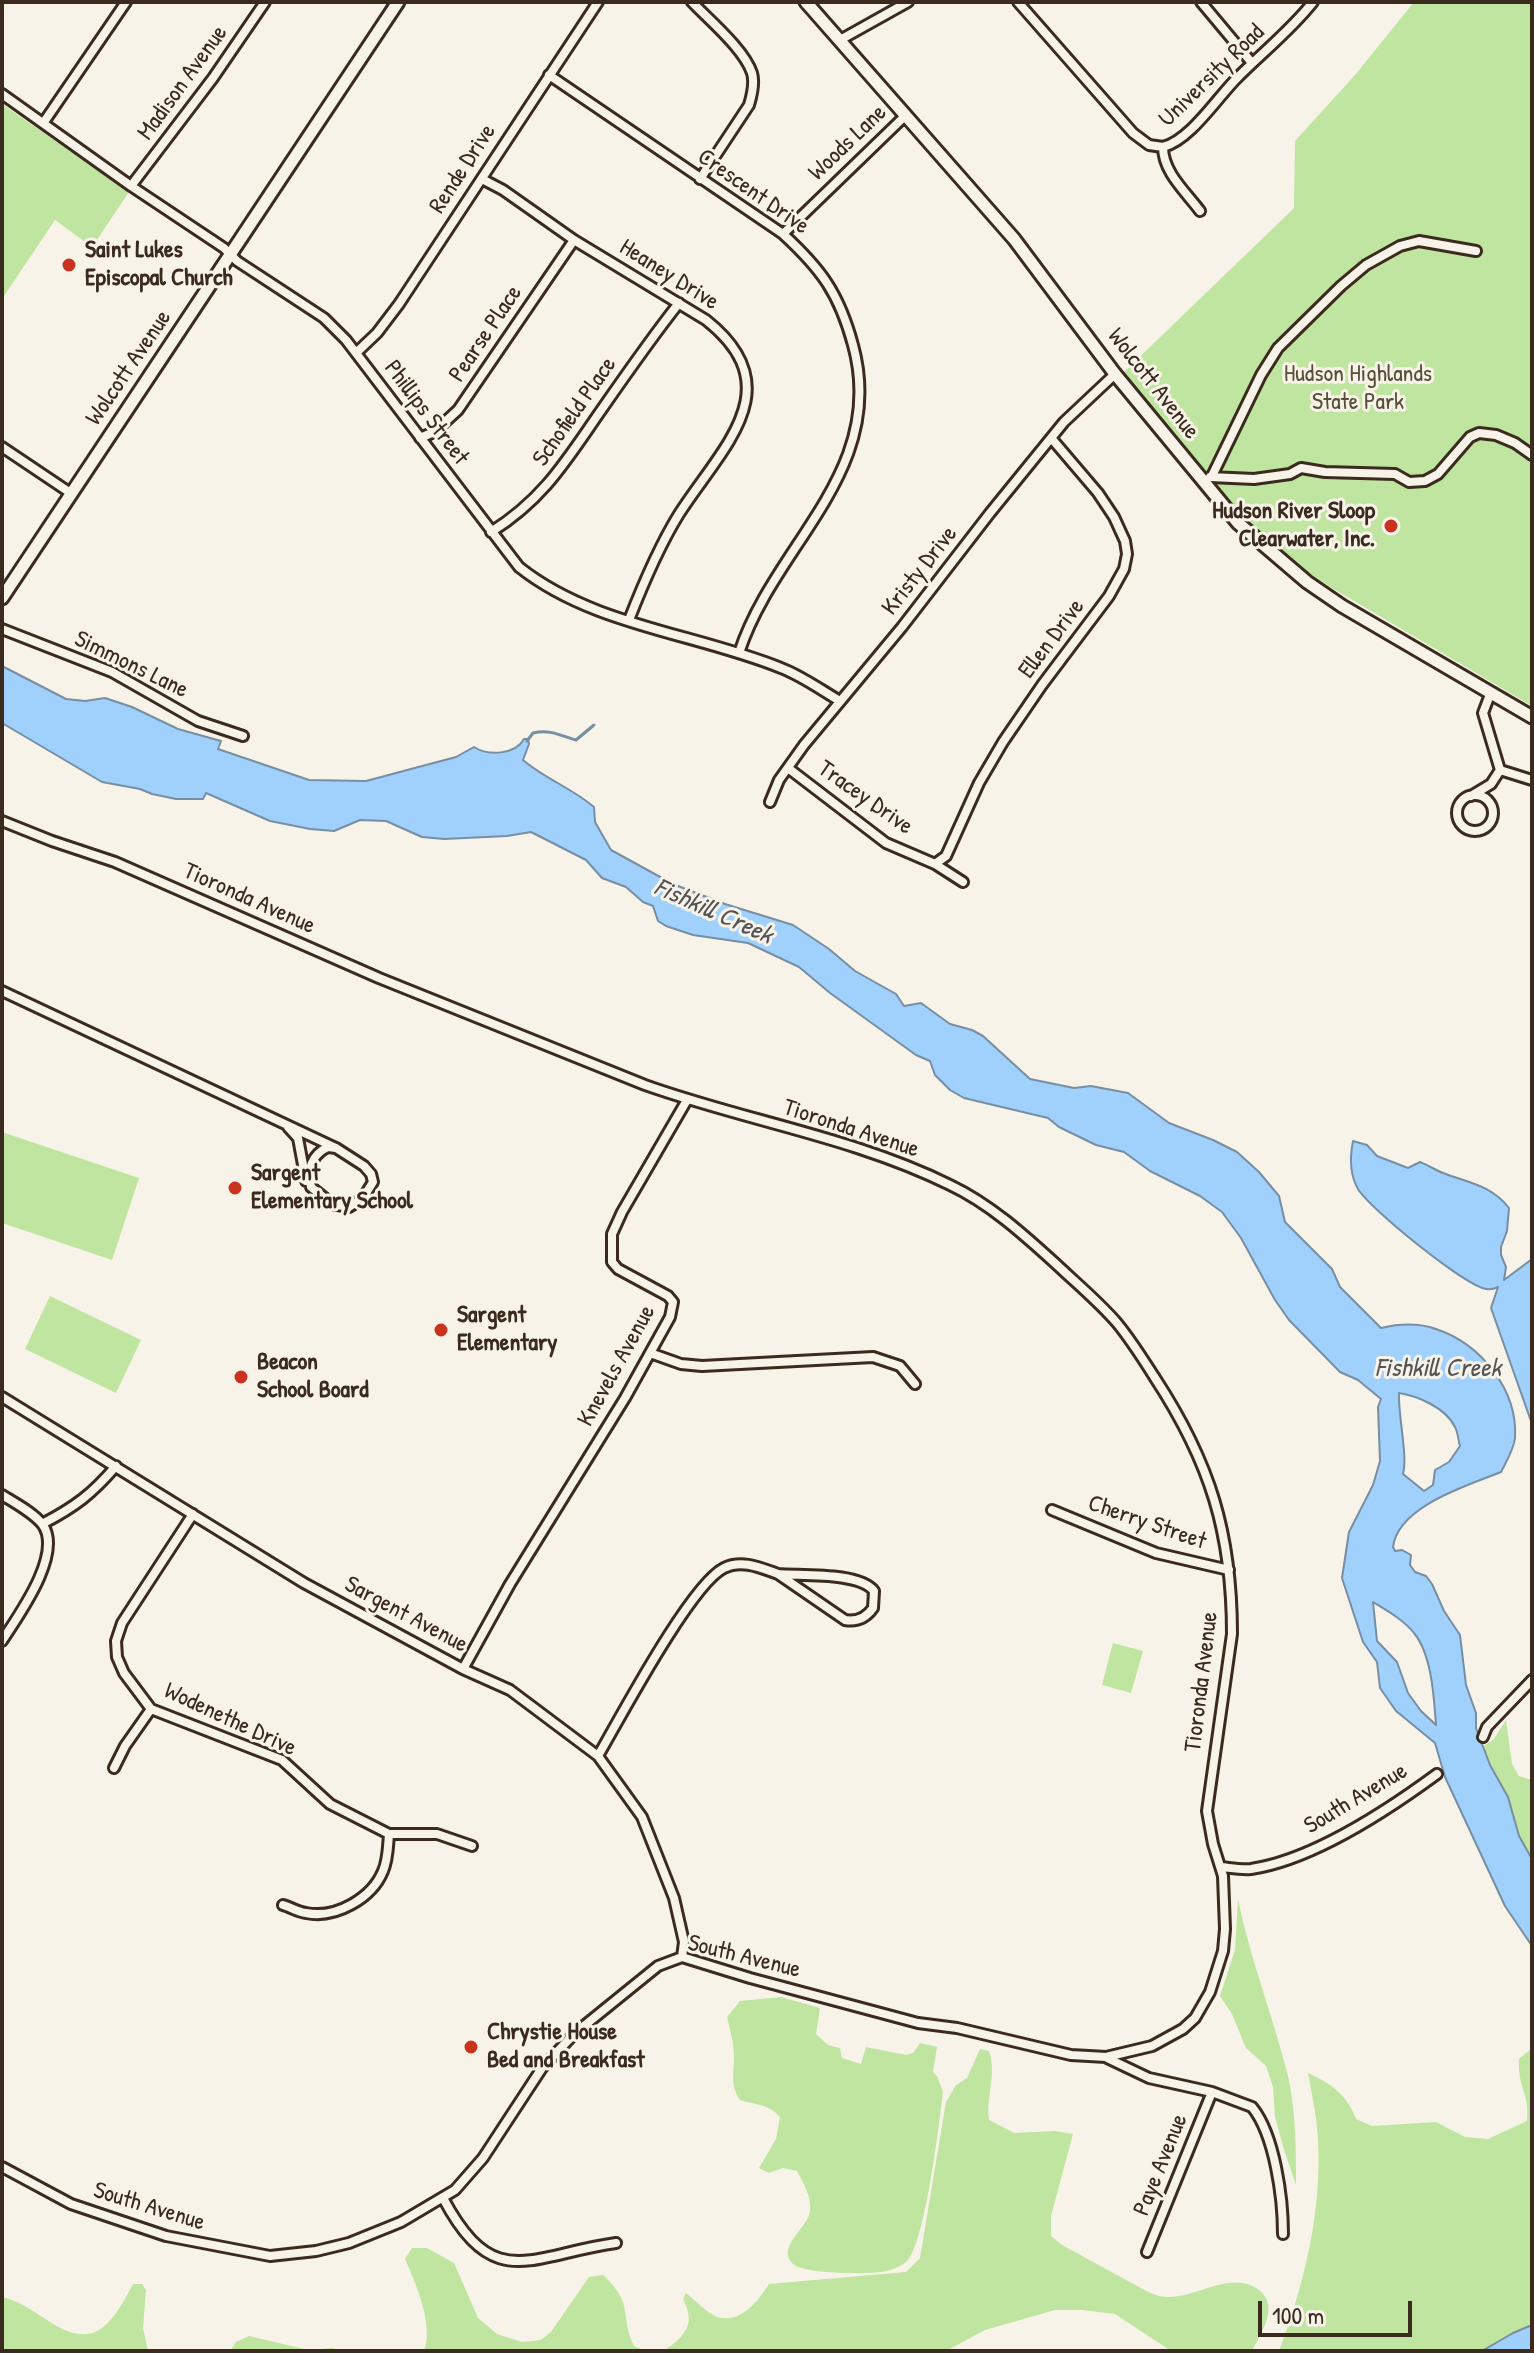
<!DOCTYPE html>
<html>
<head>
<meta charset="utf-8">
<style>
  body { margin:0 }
  #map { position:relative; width:1534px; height:2353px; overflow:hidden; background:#f7f3e8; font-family:"Patrick Hand",sans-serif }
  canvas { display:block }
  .frame { position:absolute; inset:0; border:4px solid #3b2a1e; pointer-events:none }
  .scale { position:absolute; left:1258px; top:2301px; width:154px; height:36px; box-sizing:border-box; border:4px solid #3b2a1e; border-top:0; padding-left:10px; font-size:24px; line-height:28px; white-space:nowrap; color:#3b2a1e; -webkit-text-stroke:6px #f7f3e8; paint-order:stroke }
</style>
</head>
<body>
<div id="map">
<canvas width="1534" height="2353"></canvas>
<div class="frame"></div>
<div class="scale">100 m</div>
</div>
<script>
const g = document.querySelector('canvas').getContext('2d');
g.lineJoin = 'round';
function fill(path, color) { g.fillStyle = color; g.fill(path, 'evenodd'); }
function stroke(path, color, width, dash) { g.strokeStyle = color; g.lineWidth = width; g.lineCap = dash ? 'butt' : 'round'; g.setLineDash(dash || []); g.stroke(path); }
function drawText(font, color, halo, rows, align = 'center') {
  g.font = font + ' "Patrick Hand",sans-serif'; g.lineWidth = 6; g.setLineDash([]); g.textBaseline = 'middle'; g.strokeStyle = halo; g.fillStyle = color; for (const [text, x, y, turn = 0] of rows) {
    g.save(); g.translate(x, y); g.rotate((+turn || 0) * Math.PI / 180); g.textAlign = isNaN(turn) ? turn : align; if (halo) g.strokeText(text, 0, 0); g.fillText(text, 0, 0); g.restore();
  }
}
const green = new Path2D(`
  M1414,2H1532V706L1332,588L1269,547L1237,514L1122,374L1294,208L1295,141L1355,75Z
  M2,104L129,192L92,247L55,220L2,299Z
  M2,1132L139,1178L112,1260L2,1223Z
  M50,1296L141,1340L116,1393L25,1349Z
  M1113,1643L1143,1651L1131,1693L1102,1685Z
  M1506,1720L1512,1764L1519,1776L1532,1780V1859L1519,1836L1508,1797L1490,1765L1484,1746L1494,1739Z
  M1238,1899C1250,1959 1273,2016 1288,2076C1296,2112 1296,2149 1296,2185L1284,2150L1275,2117L1273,2087L1266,2066L1246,2048L1232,2014L1220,1996L1235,1950Z
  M781,1997L820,2008L816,2034L828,2045L840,2048L842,2058L861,2064L866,2047L906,2055L913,2053L920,2043L937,2047L933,2072L937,2076L943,2092C939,2122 925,2249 905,2263C888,2275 866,2273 846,2273C835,2273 800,2271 793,2264C775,2247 809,2227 810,2211C812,2197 803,2183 797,2171L783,2168L769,2173L759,2168L776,2139L780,2117C769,2104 756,2105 740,2100C730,2085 734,2074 734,2056C734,2043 730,2030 727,2017L740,2001Z
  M1532,2048V2325L1513,2333L1482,2351H1279C1304,2285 1322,2212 1318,2140C1317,2118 1312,2095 1308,2073C1332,2084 1347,2095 1356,2119L1372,2126L1436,2122L1465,2137L1488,2139L1527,2121C1530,2093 1517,2087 1519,2059Z
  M980,2049L989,2051C997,2073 986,2096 989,2120L1014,2133L1055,2131L1073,2134L1051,2216V2236L1062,2245C1084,2257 1106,2269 1128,2281C1137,2285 1146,2292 1156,2295C1189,2306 1228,2267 1259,2290C1280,2306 1261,2333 1252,2351H1171L1115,2314L1082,2310H1055L985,2330L946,2351H664C686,2335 696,2324 683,2299L686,2293C695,2300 707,2313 717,2317C741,2324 758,2301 769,2284L906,2272L920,2258L946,2102L956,2085L967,2078Z
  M412,2248H427L454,2263L478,2318L497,2334L522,2342L541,2340L551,2332L589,2277L603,2275C635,2305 619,2314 634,2346L646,2351H424C434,2325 416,2284 405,2259Z
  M133,2284H142L146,2290L143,2328L148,2351H2V2297C20,2301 31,2310 47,2320C94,2352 111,2326 133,2284Z
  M249,2336L308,2350L332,2348L343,2351H230L236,2342Z`);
const water = new Path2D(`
  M2,666L66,699L85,701L105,698L132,707L178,729L221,741L218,749L309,780L366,781L456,757L474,747C488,756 515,755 524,739H528L529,744L523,760C545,779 572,788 594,807L595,822L611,850L673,884L725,904L793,925L829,949L855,971L896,994L904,1006L921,1003L950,1024L972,1030L983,1036L1030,1079L1074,1088L1091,1086L1128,1093L1169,1123L1213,1140L1237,1152L1259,1172L1279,1196L1285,1222L1332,1269L1340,1287L1381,1328C1398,1324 1419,1323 1436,1329C1481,1344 1518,1390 1515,1438C1514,1449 1506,1462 1501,1472C1469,1485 1398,1506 1393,1547L1395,1551L1402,1550L1411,1555L1410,1565L1415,1572L1426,1576L1432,1584L1444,1611L1460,1635L1466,1685L1476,1713V1728L1490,1765L1508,1797L1519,1836L1532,1859V1946L1505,1906L1445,1777L1435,1743L1396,1711L1380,1688L1377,1662L1363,1642L1342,1578L1349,1532L1373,1485L1380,1461L1378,1407L1381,1399L1358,1380L1340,1372L1289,1320L1275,1300L1241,1238L1222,1212L1200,1196L1150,1171L1124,1152L1096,1145L1059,1127L1048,1118L964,1098L950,1090L935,1075L930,1061L916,1055L830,993L799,967L748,943L693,935L666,926L658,921L653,906L643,902L626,887L602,878L586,860L531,832L507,836L444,839L422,837L386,821L360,820L334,831L310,829L270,821L206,793L203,799H176L152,794L140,789L102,782L2,723ZM1399,1393C1418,1396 1446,1408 1455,1427C1458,1432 1458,1440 1460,1446L1449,1462L1435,1470L1433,1485L1424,1491L1403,1474C1408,1456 1398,1416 1399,1393ZM1373,1602C1386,1610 1404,1620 1414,1633C1432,1655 1434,1698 1436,1725L1421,1711L1408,1693L1397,1662L1377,1641Z
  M1353,1141L1367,1145L1377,1156L1408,1168L1420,1162C1428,1165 1435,1170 1443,1173C1469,1183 1491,1185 1509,1208L1507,1231L1501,1247V1255L1506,1267L1504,1280L1532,1259V1424L1491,1308L1498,1287C1494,1289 1491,1290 1486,1289C1464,1285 1370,1209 1358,1189C1350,1175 1350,1156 1353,1141Z
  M1532,2325V2351H1482L1513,2333Z`);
const stream = new Path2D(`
  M527,741L533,733C551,729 561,736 576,740L594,725`);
const street = new Path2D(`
  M692,2C709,20 744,49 752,73C755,83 752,95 749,105L700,179
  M1018,2L1133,133L1149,145L1163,147
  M1201,2L1252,63
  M840,40L908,2
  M549,75L783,234C821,269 839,293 853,345C888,472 774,544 739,653
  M2,94L131,186L224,248L237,261L324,318L346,340L519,567C593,626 695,633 781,668C802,676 821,690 840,701
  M44,122L126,2
  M1163,147C1191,140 1218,96 1239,76C1264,51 1291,30 1313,2
  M1163,147C1163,172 1185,191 1200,211
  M482,179L503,190L574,240L706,320C792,388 722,447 679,514C658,548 643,584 629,620
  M131,186L213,78L265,2
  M783,234L906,115
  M356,353L377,333L399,304L598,2
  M420,438L434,432L458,410L574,240
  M2,447L72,494
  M1212,476L1261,375L1278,348L1341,286L1366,265L1400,246L1419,241L1476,251
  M1210,477L1254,479L1290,474L1301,468L1325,472L1395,474L1409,482L1425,481L1438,474L1470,437L1479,433L1496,435L1515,443L1532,455
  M491,532C545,498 567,459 602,409C627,373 652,337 679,303
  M2,629L112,672L198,721L243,736
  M788,768L886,843L935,864L963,882
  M1500,770L1532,780
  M1457 813a18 18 0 1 1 36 0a18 18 0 1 1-36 0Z
  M1471,796L1491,784L1500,770L1483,713L1491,692
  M770,802L779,780L804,745L902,627L990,513L1064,422L1115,374
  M2,821L52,841L115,862L379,978L645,1085C746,1121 853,1137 950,1185C990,1204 1023,1234 1056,1264C1076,1283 1099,1302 1117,1323C1131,1340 1143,1359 1155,1378C1210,1462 1232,1533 1232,1634L1207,1811L1213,1844L1223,1876L1225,1929L1223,1951L1210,1992L1195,2018L1183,2029L1152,2046L1106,2057L1071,2055L957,2028L918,2023L750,1978L682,1957L658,1966L574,2034L542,2068L483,2158L455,2190L401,2222L349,2243L316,2251L270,2256L166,2236L71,2204L2,2167
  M935,864L946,856L979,783L1003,742L1042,685L1109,596L1124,569L1127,554L1125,541L1114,517L1098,493L1052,439
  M2,991L336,1148L364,1166L371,1174L373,1182L363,1198L349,1207L332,1204L311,1187C307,1170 311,1155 328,1147L336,1148
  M288,1127L298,1138L306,1181
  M650,1353L681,1364L702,1366L873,1357L900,1366L915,1384
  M2,1397L304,1583L463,1669L510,1690L598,1756L642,1817L674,1898L684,1942L682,1957
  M2,1495C15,1503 34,1513 43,1525C63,1555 18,1616 2,1641
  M1052,1510L1156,1553L1229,1570
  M193,1514L122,1623L116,1641L117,1657L124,1673L151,1709L282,1760L330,1804L389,1834C388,1846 388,1860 383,1871C372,1898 336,1919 306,1913C298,1912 290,1907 283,1905
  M42,1524C75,1507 92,1494 116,1466
  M778,1574C802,1576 859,1572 874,1591L873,1608C866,1618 857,1622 845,1620Z
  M463,1669L510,1584L625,1398L670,1317L673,1302L668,1296L618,1269L612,1262V1234L622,1212L687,1100
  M1483,1737L1487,1727L1532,1680
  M598,1756C620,1718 691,1584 724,1568C742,1559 761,1568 778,1574
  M114,1768L125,1746L151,1709
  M389,1834H437L472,1846
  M1221,1867C1231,1868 1241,1870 1251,1869C1312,1860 1388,1810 1437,1774
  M1107,2058L1149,2078L1212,2092L1252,2107C1275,2135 1283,2199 1283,2234
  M443,2198C494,2294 530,2255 616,2243
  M1147,2252L1212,2092`);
const secondary = new Path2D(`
  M806,2L1014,239L1115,374L1238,523L1307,582L1342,606L1532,717
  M2,598L398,2`);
const markers = [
  [69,265,8,"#c8321e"],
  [1391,526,8,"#c8321e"],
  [235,1188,8,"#c8321e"],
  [441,1330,8,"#c8321e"],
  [241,1377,8,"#c8321e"],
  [471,2047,8,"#c8321e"]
];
const streetNames = [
  ["University Road",1212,76,-44],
  ["Madison Avenue",183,83,-54],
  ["Woods Lane",848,143,-44],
  ["Rende Drive",463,169,-57],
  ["Crescent Drive",753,192,35],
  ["Heaney Drive",669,275,32],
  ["Pearse Place",486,334,-56],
  ["Wolcott Avenue",129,368,-56],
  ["Wolcott Avenue",1153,384,52],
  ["Schofield Place",575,412,-55],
  ["Phillips Street",426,413,53],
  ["Kristy Drive",920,571,-52],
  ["Ellen Drive",1052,639,-53],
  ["Simmons Lane",131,665,26],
  ["Tracey Drive",865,798,35],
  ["Tioronda Avenue",249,899,24],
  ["Tioronda Avenue",851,1129,18],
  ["Knevels Avenue",617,1366,-61],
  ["Cherry Street",1147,1523,19],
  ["Sargent Avenue",406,1615,28],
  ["Tioronda Avenue",1202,1682,-83],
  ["Wodenethe Drive",230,1720,25],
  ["South Avenue",1356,1799,-31],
  ["South Avenue",744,1957,14],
  ["Paye Avenue",1161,2165,-68],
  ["South Avenue",149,2207,17]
];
const poiNames = [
  ["Saint Lukes",85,251],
  ["Episcopal Church",85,279],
  ["Hudson River Sloop",1375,512,"right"],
  ["Clearwater, Inc.",1375,540,"right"],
  ["Sargent",251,1174],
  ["Elementary School",251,1202],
  ["Sargent",457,1316],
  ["Elementary",457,1344],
  ["Beacon",257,1363],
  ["School Board",257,1391],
  ["Chrystie House",487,2033],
  ["Bed and Breakfast",487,2061]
];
const parkNames = [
  ["Hudson Highlands",1358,375],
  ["State Park",1358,403]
];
const waterNames = [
  ["Fishkill Creek",713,912,24],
  ["Fishkill Creek",1438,1369]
];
fill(green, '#c0e5a0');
fill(water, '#9fd1fc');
stroke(water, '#778ea3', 2);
stroke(stream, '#778ea3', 3);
stroke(street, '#3b2a1e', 14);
stroke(secondary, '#3b2a1e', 17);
stroke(street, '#f7f3e8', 8);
stroke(secondary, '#f7f3e8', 11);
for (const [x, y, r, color] of markers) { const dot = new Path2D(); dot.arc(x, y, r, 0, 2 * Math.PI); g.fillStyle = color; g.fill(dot); stroke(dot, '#f7f3e8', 3); }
drawText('24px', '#3b2a1e', '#f7f3e8', streetNames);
drawText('bold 24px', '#3b2a1e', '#f7f3e8', poiNames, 'left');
drawText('24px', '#564f38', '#f7f3e8', parkNames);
drawText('italic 26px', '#545456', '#f7f3e8', waterNames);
</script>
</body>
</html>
